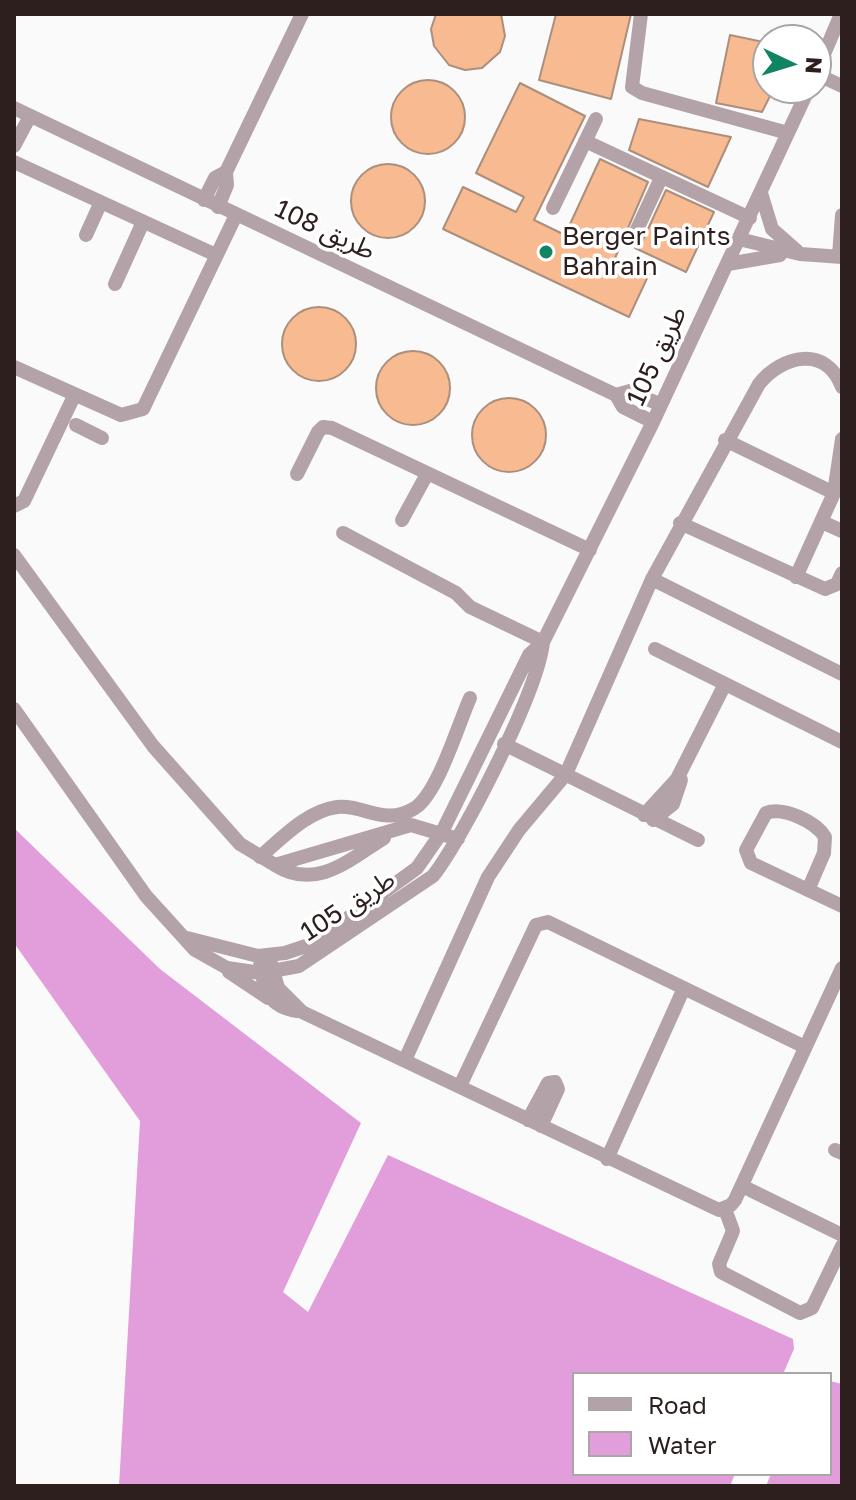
<!DOCTYPE html>
<html>
<head>
<meta charset="utf-8">
<style>
  body { margin:0 }
  #map { position:relative; width:856px; height:1500px; overflow:hidden; background:#fafafa; font-family:"Golos Text",sans-serif }
  canvas { display:block }
  .frame { position:absolute; inset:0; border:16px solid #2c1f1d; pointer-events:none }
  .legend { position:absolute; left:572px; top:1372px; width:260px; height:104px; box-sizing:border-box; background:#fff; border:2px solid #aba5a5; margin:0; padding:10px 14px; list-style:none; font-size:24px; color:#2c1f1d }
  .legend li { display:flex; align-items:center; gap:16px; height:40px }
  .legend b { width:40px; border:2px solid #aba5a5 }
  .north { position:absolute; left:752px; top:24px; width:80px; height:80px; box-sizing:border-box; background:#fff; border:2px solid #aba5a5; border-radius:50%; rotate:94deg; font-size:22px; font-weight:700; line-height:32px; text-align:center; color:#2c1f1d }
  .north::after { content:''; display:block; margin:auto; width:28px; height:36px; background:#108463; clip-path:polygon(50% 0,100% 100%,50% 72%,0 100%) }
</style>
</head>
<body>
<div id="map">
<canvas width="856" height="1500"></canvas>
<div class="frame"></div>
<ul class="legend">
<li><b style="height:10px;background:#b3a3a8"></b>Road</li>
<li><b style="height:22px;background:#e29eda"></b>Water</li>
</ul>
<div class="north">N</div>
</div>
<script>
const g = document.querySelector('canvas').getContext('2d');
g.lineJoin = 'round';
function fill(path, color) { g.fillStyle = color; g.fill(path, 'evenodd'); }
function stroke(path, color, width, dash) { g.strokeStyle = color; g.lineWidth = width; g.lineCap = dash ? 'butt' : 'round'; g.setLineDash(dash || []); g.stroke(path); }
function drawText(font, color, halo, rows, align = 'center') {
  g.font = font + ' "Golos Text","Noto Sans Arabic",sans-serif'; g.lineWidth = 7; g.setLineDash([]); g.textBaseline = 'middle'; g.strokeStyle = halo; g.fillStyle = color; for (const [text, x, y, turn = 0] of rows) {
    g.save(); g.translate(x, y); g.rotate((+turn || 0) * Math.PI / 180); g.textAlign = isNaN(turn) ? turn : align; if (halo) g.strokeText(text, 0, 0); g.fillText(text, 0, 0); g.restore();
  }
}
const water = new Path2D(`
  M14,828L160,969L361,1123L283,1292L308,1312L388,1155L793,1339L794,1349L783,1374H574V1474H735L730,1486H119L140,1121L14,943Z
  M830,1381L842,1384V1486H766L771,1474H830Z`);
const building = new Path2D(`
  M436,14H501L505,36L500,52L482,68L465,70L449,65L434,46L431,29Z
  M556,14H631L611,99L539,80Z
  M730,35L768,43V88H774L762,112L716,103Z
  M391 117a37 37 0 1 1 74 0a37 37 0 1 1-74 0Z
  M520,83L585,116L534,220L565,235L600,159L648,182L615,258L649,274L629,317L443,229L463,187L516,212L524,197L476,173Z
  M639,119L731,137L708,187L629,150Z
  M351 201a37 37 0 1 1 74 0a37 37 0 1 1-74 0Z
  M666,190L714,212L686,272L635,248L642,242Z
  M282 344a37 37 0 1 1 74 0a37 37 0 1 1-74 0Z
  M376 388a37 37 0 1 1 74 0a37 37 0 1 1-74 0Z
  M472 435a37 37 0 1 1 74 0a37 37 0 1 1-74 0Z`);
const minor = new Path2D(`
  M641,14L632,87L642,93L788,133
  M816,73L841,14
  M816,74L842,86
  M14,108L616,395L623,407L653,422
  M585,141L750,218
  M14,146L29,118
  M14,162L216,255
  M761,193L772,229L797,251
  M204,200L215,178L226,172
  M218,207L227,185L226,172L302,14
  M553,208L596,119
  M86,235L101,202
  M633,238L661,178
  M739,239L800,254L842,257
  M839,256L842,215
  M728,264L780,255
  M115,284L143,222
  M14,367L121,415L143,409L236,215
  M616,395L630,391L661,405
  M76,425L102,438
  M725,440L834,493
  M297,474L318,432L323,427L332,428L590,550
  M14,506L24,501L75,394
  M402,520L427,474
  M822,522L842,531
  M680,523L825,589L837,584L842,573
  M343,533L456,593L470,607L543,642
  M14,555L153,746L240,844L275,865L411,825L458,839
  M796,577L834,493L842,439
  M652,579L842,674
  M655,649L842,742
  M14,709L146,896L195,950L227,968L261,973L299,966L433,876C464,836 538,691 543,642L653,422L809,88
  M504,744L698,840
  M644,815L677,779L725,684
  M653,820L673,804L681,780
  M260,857C282,838 307,811 337,807C364,804 384,827 415,808C438,793 458,725 470,698
  M275,865C316,891 349,860 384,838
  M808,890L824,853L825,837C816,822 783,806 766,813L746,850L751,863L842,906
  M187,938L258,956L285,953L312,944L417,868L442,832L529,655L543,642
  M269,956L278,988L302,1012L719,1210L731,1205L735,1200L842,968
  M260,965C264,990 269,1007 297,1011
  M229,972L268,998
  M405,1060L488,877L519,830L566,774L652,579L759,384C782,355 826,345 842,387
  M460,1086L536,925L548,922L805,1047
  M528,1120L548,1083L555,1082L558,1089L541,1126
  M835,1150L842,1153
  M607,1159L684,988
  M742,1186L842,1235
  M725,1209L733,1231L719,1264L721,1272L800,1313L812,1308L842,1246`);
const markers = [
  [546,252,8,"#108463"]
];
const streetNames = [
  ["طريق 108",325,230,25],
  ["طريق 105",657,356,-65],
  ["طريق 105",348,906,-33]
];
const poiNames = [
  ["Berger Paints",562,237],
  ["Bahrain",562,267]
];
fill(water, '#e29eda');
fill(building, '#f8ba91');
stroke(building, '#ab8f7d', 2);
stroke(minor, '#b3a3a8', 14);
for (const [x, y, r, color] of markers) { const dot = new Path2D(); dot.arc(x, y, r, 0, 2 * Math.PI); g.fillStyle = color; g.fill(dot); stroke(dot, '#fff', 3); }
drawText('26px', '#2c1f1d', '#fff', streetNames);
drawText('26px', '#2c1f1d', '#fff', poiNames, 'left');
</script>
</body>
</html>
